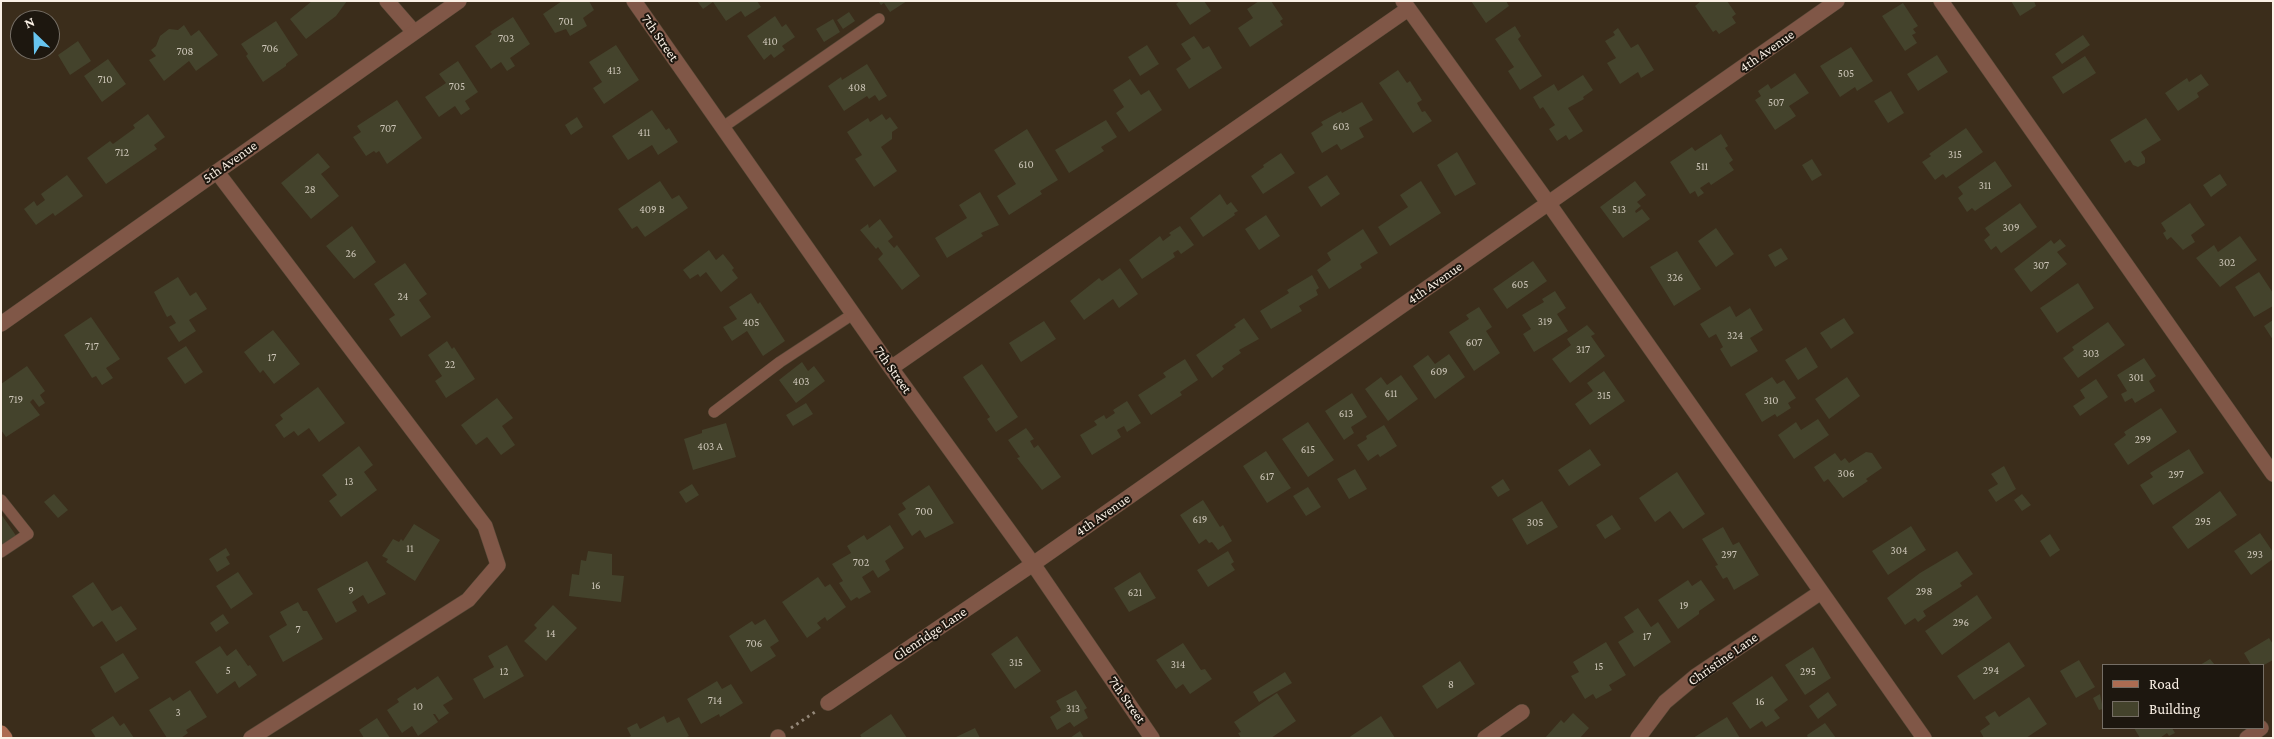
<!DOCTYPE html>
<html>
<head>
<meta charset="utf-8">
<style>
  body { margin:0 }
  #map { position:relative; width:2274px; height:739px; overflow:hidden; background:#3b2d1b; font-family:"Crimson Pro",serif }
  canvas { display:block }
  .frame { position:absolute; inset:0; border:2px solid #faf0e5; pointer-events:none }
  .legend { position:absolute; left:2102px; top:664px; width:162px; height:65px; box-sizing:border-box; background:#1d170f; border:1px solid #756e65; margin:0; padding:6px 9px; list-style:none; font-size:15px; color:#faf0e5 }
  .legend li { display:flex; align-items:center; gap:10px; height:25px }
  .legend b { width:25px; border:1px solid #756e65 }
  .north { position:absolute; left:10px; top:10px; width:50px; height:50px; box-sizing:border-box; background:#1d170f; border:1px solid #756e65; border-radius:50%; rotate:336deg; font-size:14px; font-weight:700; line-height:20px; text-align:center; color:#faf0e5 }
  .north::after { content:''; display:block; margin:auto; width:18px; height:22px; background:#67c4ef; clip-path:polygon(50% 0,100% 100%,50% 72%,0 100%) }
</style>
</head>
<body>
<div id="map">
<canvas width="2274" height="739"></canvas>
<div class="frame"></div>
<ul class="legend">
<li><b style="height:6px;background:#ac6c52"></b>Road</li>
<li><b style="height:14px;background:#44432c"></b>Building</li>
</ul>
<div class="north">N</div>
</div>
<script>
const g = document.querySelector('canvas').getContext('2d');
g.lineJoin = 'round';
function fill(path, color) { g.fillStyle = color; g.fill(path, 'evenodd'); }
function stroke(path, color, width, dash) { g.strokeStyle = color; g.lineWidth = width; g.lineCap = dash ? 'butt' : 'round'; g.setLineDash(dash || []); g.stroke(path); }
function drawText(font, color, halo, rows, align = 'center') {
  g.font = font + ' "Crimson Pro",serif'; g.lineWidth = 4; g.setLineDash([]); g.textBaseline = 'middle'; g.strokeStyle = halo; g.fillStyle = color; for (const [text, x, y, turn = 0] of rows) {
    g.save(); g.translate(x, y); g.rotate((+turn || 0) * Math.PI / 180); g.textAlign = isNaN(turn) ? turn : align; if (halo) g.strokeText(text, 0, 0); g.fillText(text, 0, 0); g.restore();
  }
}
const building = new Path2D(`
  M312,1H347L336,16L306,39L290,19Z
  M562,1H589L594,10L583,18L587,26L570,36L566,29L555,33L543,14Z
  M697,1H757L761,7L745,17L741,11L726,21L713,2L703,9Z
  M878,1H907L890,12L884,3L881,5Z
  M1180,1H1204L1211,11L1190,25L1176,4Z
  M1259,1H1271L1283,19L1280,21L1283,25L1250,47L1238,28L1253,18L1247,9Z
  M1471,1H1506L1509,6L1486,23Z
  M1701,1H1727L1736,14L1732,17L1736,23L1719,34L1716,30L1713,32L1695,6Z
  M2011,1H2034L2036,6L2020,16Z
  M1903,3L1918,26L1913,29L1916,33L1912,35L1917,43L1905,51L1882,16Z
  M849,12L855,21L843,29L837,20Z
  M775,16L782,27L786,24L795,37L782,46L785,50L774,58L771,54L764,60L747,36Z
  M513,17L530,44L510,58L515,66L507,71L501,62L491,69L475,46L492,34L490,32Z
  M833,19L840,32L824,42L816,29Z
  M276,21L298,55L286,64V66L263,82L246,56L248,54L241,44Z
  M184,25L191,36L199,30L218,55L196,71L189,61L164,81L149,60L156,56L151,50L156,46L160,36L169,29L178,30Z
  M1515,26L1521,36L1518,39L1542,76L1520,90L1508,71L1514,67L1495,39Z
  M1618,28L1631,48L1638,44L1654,70L1641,78L1638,72L1620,84L1607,63L1616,58L1605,41L1615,35L1613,32Z
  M2083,35L2090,45L2062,64L2055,54Z
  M1194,36L1203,49L1209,46L1222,68L1189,89L1176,69L1191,59L1181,44Z
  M78,41L91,61L70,75L58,55Z
  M616,45L639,80L604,104L593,88L602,82L589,62Z
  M1147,45L1159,64L1140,76L1128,57Z
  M1851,47L1873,81L1857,91L1855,87L1840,97L1820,66Z
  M1937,55L1948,72L1918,91L1907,74Z
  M2085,56L2096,73L2063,94L2052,77Z
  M108,59L126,84L102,102L84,76Z
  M458,61L478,92L465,101L470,109L461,115L455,106L439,117L425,97L446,83L439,74Z
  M867,64L887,96L879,101L875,95L869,99L867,96L844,111L828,86L841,77L842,80Z
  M1398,70L1407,83L1410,81L1422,100L1417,103L1422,112L1425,111L1432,121L1413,133L1379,83Z
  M1795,73L1809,93L1789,106L1796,116L1775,130L1755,100L1761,96L1758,91L1768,84L1771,89Z
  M2201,74L2209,85L2197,93L2199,97L2178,111L2165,93L2187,78L2189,82Z
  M1583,75L1593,90L1583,97L1584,99L1568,108L1583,131L1569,140L1566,135L1557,141L1549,129L1555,125L1543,107L1540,109L1533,97L1554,84L1558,91Z
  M1130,79L1141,95L1149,90L1162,110L1129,132L1116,113L1124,107L1113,90Z
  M1891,91L1904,113L1888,123L1874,101Z
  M397,100L422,138L387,164L379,151L376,153L374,151L366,156L353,137L361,132L357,126Z
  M1362,102L1373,120L1359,128L1364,137L1341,150L1337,144L1322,153L1311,133L1323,125L1321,122L1341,111L1342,113Z
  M652,110L666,130L669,128L678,142L658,155L652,145L628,160L612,136Z
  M148,114L165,137L154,145L157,149L106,184L87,158L110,141L113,144L135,128L133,125Z
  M882,114L886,120L890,117L898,128L892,132V139L881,147L897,171L874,187L855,159L862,155L847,132L868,118L870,122Z
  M577,117L583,127L571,135L565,125Z
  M2146,118L2161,140L2141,152L2145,158V163L2138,167L2133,165L2130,160L2125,163L2110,140Z
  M1106,120L1117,137L1101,147L1104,151L1069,173L1055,150Z
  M1966,128L1983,152L1946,178L1943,174L1935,180L1922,162L1931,156L1929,154Z
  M1027,129L1058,180L1040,191L1042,194L1009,215L997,196L1016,184L994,150Z
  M1721,134L1728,146L1725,148L1733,160L1729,163L1734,170L1711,185L1709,182L1700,188L1704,193L1698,197L1695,191L1690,194L1670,162L1692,147L1695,151Z
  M1457,152L1476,184L1455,196L1437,165Z
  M318,153L330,167L321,174L339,196L311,219L281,183Z
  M1281,153L1295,173L1263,194L1251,176L1264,167L1263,165Z
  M1812,159L1822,175L1812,181L1802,165Z
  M1995,161L2012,186L1975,211L1972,208L1967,212L1958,198L1963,194L1958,187Z
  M2220,174L2227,185L2211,197L2203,185Z
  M67,175L83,196L55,216L53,213L36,225L24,209L34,201L37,206L45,200L41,194Z
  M1327,175L1340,194L1321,207L1308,187Z
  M660,181L672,199L679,195L688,208L645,237L637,226L632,229L618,209Z
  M1421,181L1441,213L1390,246L1378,227L1408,207L1400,195Z
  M1635,181L1646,195L1637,202L1641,206L1635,211L1636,213L1642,209L1650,219L1623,238L1600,207Z
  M980,192L999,225L981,233L983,236L947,258L935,238L967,218L959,205Z
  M1220,194L1227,205L1231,202L1238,211L1234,213L1235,215L1203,237L1190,218Z
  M2020,203L2037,227L2001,253L1996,246L1991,250L1984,240L1990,235L1985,228Z
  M2190,203L2205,225L2191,235L2195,242L2183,250L2171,237L2167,240L2163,233L2166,231L2161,223Z
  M1266,215L1280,236L1259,250L1245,229Z
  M880,219L893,237L888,241L894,248L897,245L920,276L902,290L878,259L883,254L878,247L876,249L860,230L868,224L869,228Z
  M352,226L376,262L354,279L326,246Z
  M1180,226L1194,245L1181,254L1178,250L1173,253L1175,257L1142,279L1129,260L1160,236L1163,241L1171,235L1169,233Z
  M1716,228L1734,254L1716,267L1698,241Z
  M1363,229L1378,253L1360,264L1362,268L1329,289L1317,270L1331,260L1327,253Z
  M2240,236L2257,260L2220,287L2196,258L2214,245L2218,252Z
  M2060,239L2066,246L2057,252L2067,264L2031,292L2014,269L2051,240L2054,244Z
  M1781,248L1788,259L1775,267L1768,255Z
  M709,250L716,260L723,254L734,268L732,270L738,278L721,292L706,272L700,277L698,274L690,279L683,270Z
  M1677,251L1701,289L1674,306L1650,267Z
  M1533,261L1547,281L1507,309L1493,289Z
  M405,263L427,294L419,300L431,317L401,337L389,319L395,315L374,284Z
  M1120,268L1138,294L1119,308L1113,299L1084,320L1070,301L1099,278L1102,281Z
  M2259,272L2273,293V306L2254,317L2235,287Z
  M1312,275L1319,288L1316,290L1318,295L1299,306L1302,311L1271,329L1260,311L1289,293L1287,290Z
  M178,277L190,296L196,292L207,309L189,320L196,331L179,342L169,327L176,323L171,315L167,317L154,292Z
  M2078,283L2094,308L2057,333L2040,308Z
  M1555,291L1566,308L1557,314L1568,331L1534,352L1523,334L1531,329L1522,315L1544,302L1542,299Z
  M751,293L758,304L760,302L785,341L763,356L747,331L732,341L723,327L737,319L729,307Z
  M1730,306L1736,317L1750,308L1763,330L1750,338L1758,351L1731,367L1720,349L1723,347L1716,334L1709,338L1700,324Z
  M1479,307L1492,327L1486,331L1500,353L1474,371L1449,332L1469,319L1466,315Z
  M91,317L120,359L106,368L113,378L102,385L96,376L92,378L64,335Z
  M1244,318L1259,339L1239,350L1241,353L1222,366L1224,369L1212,378L1196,355L1236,327L1234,325Z
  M1844,318L1854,333L1831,349L1820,333Z
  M2273,320V340L2264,326Z
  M1044,321L1056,339L1021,362L1009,343Z
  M2108,322L2125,345L2078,378L2063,358L2074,350L2072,347Z
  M1587,325L1595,334L1591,336L1605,356L1570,383L1552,359L1571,345L1567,339Z
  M273,330L300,364L274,384L263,370L260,373L244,352Z
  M447,341L452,349L454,347L475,379L446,398L435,381L442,376L428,355Z
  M186,346L203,372L185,384L167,358Z
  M1806,347L1818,367L1798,380L1785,360Z
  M1449,354L1465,377L1435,399L1413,366L1428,355L1435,364Z
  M2144,358L2156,376L2149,381L2155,391L2135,403L2132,398L2125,402L2121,394L2127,391L2117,375Z
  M1185,359L1198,380L1180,392L1182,395L1151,415L1138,395L1166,377L1163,373Z
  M802,362L808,371L814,366L825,381L796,403L779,380Z
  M982,364L1018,417L996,432L987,419L990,417L963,377Z
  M27,366L45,391L40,395L45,403L39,407L33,399L30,402L40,415L6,437L1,430V384Z
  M1604,371L1625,401L1590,425L1575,404L1593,391L1587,383Z
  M1401,375L1418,399L1388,421L1365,389L1381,377L1387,385Z
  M1772,377L1777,384L1784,380L1796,398L1788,403L1791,408L1777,417L1775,414L1762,422L1745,394Z
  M1847,377L1860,396L1829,419L1815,399Z
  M2096,379L2108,397L2080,416L2073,406L2085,398L2080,390Z
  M318,387L345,423L319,442L309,428L298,436L294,431L284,438L275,425L283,419L280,415Z
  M1352,393L1367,417L1351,427L1354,433L1344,440L1325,411Z
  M497,398L513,418L502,426L515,445L501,455L487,437L476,445L461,425Z
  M1127,401L1141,423L1127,432L1124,426L1117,430L1121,437L1092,455L1080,435L1097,425L1094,421L1104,415L1106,419L1115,413L1113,410Z
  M806,403L813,414L793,426L786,415Z
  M2161,408L2177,432L2128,465L2114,444L2126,435L2124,432Z
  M1818,419L1829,435L1794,459L1778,435L1796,422L1801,430Z
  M1308,422L1334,460L1308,477L1282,439Z
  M726,423L736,457L693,470L684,439L702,433V430Z
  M1384,425L1397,446L1380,457L1378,454L1368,461L1357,445L1367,439L1366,436Z
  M1026,428L1034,439L1030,441L1034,448L1038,445L1061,477L1042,490L1017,458L1020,457L1008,440Z
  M359,446L373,465L364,472L377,490L341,517L329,501L337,495L322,475Z
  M1590,449L1601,465L1569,486L1558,470Z
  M2189,449L2204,473L2153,505L2140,485L2153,477L2150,473Z
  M1266,451L1291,488L1267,503L1243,466Z
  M1866,452L1872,453L1882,468L1866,479L1868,481L1843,498L1828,479L1824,482L1814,467L1835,453L1841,461L1845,458L1849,463Z
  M2004,466L2016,489L1996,502L1988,490L1998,484L1991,474Z
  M1355,469L1367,489L1349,499L1337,479Z
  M1677,472L1705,514L1683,529L1670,511L1655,522L1639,498Z
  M1503,479L1510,490L1498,497L1491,487Z
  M692,484L699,495L686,503L679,492Z
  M929,485L954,523L925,538L920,530L912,536L898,514L906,509L902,503Z
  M1308,487L1321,507L1306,516L1293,496Z
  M2220,491L2237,515L2188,549L2172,527Z
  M54,494L68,510L58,518L44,502Z
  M2022,494L2031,505L2022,511L2014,500Z
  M1203,500L1220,527L1223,525L1232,541L1218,550L1212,542L1209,543L1206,539L1199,544L1180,515Z
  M1542,501L1558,527L1527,545L1512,519Z
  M1,514L17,537L1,548Z
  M1612,515L1621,529L1605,539L1596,525Z
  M414,524L440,540L415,581L386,562L388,559L382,556L393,539L399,542L401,539L403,541Z
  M890,525L904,548L885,561L890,570L878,578L873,570L862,577L871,592L859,599L857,597L851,601L839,583L843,581L832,564L851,553L847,546L864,535L867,540Z
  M1911,526L1926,550L1888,575L1872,551Z
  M1723,527L1733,545L1739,542L1759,575L1734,590L1727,577L1723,579L1715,566L1718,565L1702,539Z
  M2260,533L2273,552V559L2251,575L2234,551Z
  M2050,534L2060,550L2050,557L2040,541Z
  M226,548L230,555L226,557L230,564L217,572L209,559Z
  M588,551L612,554V575L624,576L621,602L569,596L572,574L579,575L581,560L586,561Z
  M1228,551L1234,562L1231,564L1235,570L1208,587L1197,570Z
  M1957,551L1973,574L1960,583L1962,586L1923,611L1926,616L1918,622L1915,618L1905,625L1887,598L1920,573Z
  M367,561L386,594L368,604L363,595L352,602L357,611L336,623L317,589Z
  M238,572L253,594L231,609L216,586Z
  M1140,572L1156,598L1129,612L1114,588Z
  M818,577L825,587L830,584L846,607L827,621L825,617L817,623L821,628L807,638L782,602Z
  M1688,580L1692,586L1701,580L1715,600L1699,611V614L1678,629L1658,600Z
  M93,582L112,611L121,606L137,629L116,642L102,621L93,627L72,596Z
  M1977,595L1992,618L1942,655L1925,631Z
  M298,602L303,611H307L323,639L283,662L269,636L287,625L280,612Z
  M553,605L577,628L546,661L524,641L537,628L534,625Z
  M1638,608L1651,627L1658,622L1671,642L1634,667L1618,642L1634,632L1624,617Z
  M223,614L229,623L216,632L210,623Z
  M765,619L779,641L770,647L776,656L751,672L729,636L752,621L755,625Z
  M1017,636L1041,671L1015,689L991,654Z
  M2269,638L2273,644V660L2264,665H2251L2244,653Z
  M1606,642L1626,675L1609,685L1612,690L1596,699L1593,694L1585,699L1571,676L1579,672L1573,662Z
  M2009,642L2025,666L1974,700L1957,676Z
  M1183,643L1201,670L1205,669L1212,679L1190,694L1183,684L1176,689L1156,660Z
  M507,645L524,676L484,699L473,679L494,667L488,656Z
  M220,646L227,656L236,649L248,666L250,665L257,675L239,688L235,681L217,694L195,662Z
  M1813,647L1831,678L1805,695L1785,665Z
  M123,653L139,678L115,693L100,667Z
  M2210,659L2215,665H2200Z
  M2079,660L2095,687L2076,698L2060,671Z
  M1460,661L1475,684L1437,709L1422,686Z
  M1285,672L1292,683L1259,702L1253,692Z
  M438,676L453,699L443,705L449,713L439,720L435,714H433L438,722L418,736L412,726L402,733L387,710L399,702L397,699L415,687L417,690Z
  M1772,676L1788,700L1774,710L1780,718L1766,727L1762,721L1750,729L1732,703Z
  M717,681L722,689L731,684L743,703L720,717L719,714L701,724L687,699Z
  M190,690L207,717L186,730L188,733L181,738H167L149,710L170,697L173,701Z
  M1076,690L1087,708L1084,710L1088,718L1074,727L1070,722L1057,730L1050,717L1061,710L1056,701Z
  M1828,692L1837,705L1818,719L1809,706Z
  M1277,693L1296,721L1271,738H1241L1238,733L1241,732L1234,722Z
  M2100,694L2103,709L2099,710L2093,698Z
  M2029,697L2047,724L2026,738H1984L1980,731L1990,724L1985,717L1995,711L1999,717Z
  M1573,713L1589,728L1580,738H1545L1561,720L1564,723Z
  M891,714L907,738H862L860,735Z
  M113,716L120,726L124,723L134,738H96L91,730Z
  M664,716L667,723L679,717L689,736L685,738H627L631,736L627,728L637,723L640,729Z
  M1381,716L1395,738H1348Z
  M1727,717L1740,738H1693Z
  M377,718L390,738H364L359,730Z
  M1825,723L1836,738H1808L1807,735Z
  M975,728L980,738H954Z
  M2134,728H2172L2175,733L2169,736L2167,733L2160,738H2140Z
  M1080,731L1084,738H1070Z`);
const path = new Path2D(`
  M791,728L815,712`);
const service = new Path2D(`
  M723,127L879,19
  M714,412L780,362L853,314
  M1,500L28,534L1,552`);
const minor = new Path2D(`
  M387,1L414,32
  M634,1L891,368L1033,564L1152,738
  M1403,1L1549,204L1924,738
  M1941,1L2273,474
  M217,172L485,526L498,565L468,600L251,738
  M891,368L1408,9
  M828,703L1033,564L1837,1
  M778,738V737
  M1485,738L1522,712
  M1638,738L1665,702L1696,676L1821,592
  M2247,738L2261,728`);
const tertiary = new Path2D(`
  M1,324L459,1`);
const secondary = new Path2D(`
  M1,733L5,738`);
const numberNames = [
  ["701",566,22],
  ["703",506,39],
  ["410",770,42],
  ["706",270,49],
  ["708",185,52],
  ["413",614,71],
  ["505",1846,74],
  ["710",105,80],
  ["705",457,87],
  ["408",857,88],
  ["507",1776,103],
  ["603",1341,127],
  ["707",388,129],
  ["411",644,133],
  ["712",122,153],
  ["315",1955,155],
  ["610",1026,165],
  ["511",1702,167],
  ["311",1985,186],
  ["28",310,190],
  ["409 B",652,210],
  ["513",1619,210],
  ["309",2011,228],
  ["26",351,254],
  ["302",2227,263],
  ["307",2041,266],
  ["326",1675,278],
  ["605",1520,285],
  ["24",403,297],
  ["319",1545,322],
  ["405",751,323],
  ["324",1735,336],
  ["607",1474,343],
  ["717",92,347],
  ["317",1583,350],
  ["303",2091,354],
  ["17",272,358],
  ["22",450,365],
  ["609",1439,372],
  ["301",2136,378],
  ["403",801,382],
  ["611",1391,394],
  ["315",1604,396],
  ["719",16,400],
  ["310",1771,401],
  ["613",1346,414],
  ["299",2143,440],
  ["403 A",710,447],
  ["615",1308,450],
  ["306",1846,474],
  ["297",2176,475],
  ["617",1267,477],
  ["13",349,482],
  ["700",924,512],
  ["619",1200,520],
  ["295",2203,522],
  ["305",1535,523],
  ["11",410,549],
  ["304",1899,551],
  ["297",1729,555],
  ["293",2255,555],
  ["702",861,563],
  ["16",596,586],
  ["9",351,591],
  ["298",1924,592],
  ["621",1135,593],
  ["19",1684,606],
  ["296",1961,623],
  ["7",298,630],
  ["14",551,634],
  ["17",1647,637],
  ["706",754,644],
  ["315",1016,663],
  ["314",1178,665],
  ["15",1599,667],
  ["5",228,671],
  ["294",1991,671],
  ["12",504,672],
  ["295",1808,672],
  ["8",1451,685],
  ["714",715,701],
  ["16",1760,702],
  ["10",418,707],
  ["313",1073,709],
  ["3",178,713]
];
const streetNames = [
  ["7th Street",660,38,55],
  ["4th Avenue",1767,51,-35],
  ["5th Avenue",230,162,-35],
  ["4th Avenue",1435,283,-35],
  ["7th Street",893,370,55],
  ["4th Avenue",1103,515,-35],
  ["Glenridge Lane",930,634,-34],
  ["Christine Lane",1723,659,-35],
  ["7th Street",1127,700,55]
];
fill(building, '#44432c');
stroke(service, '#564837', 12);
stroke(minor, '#564837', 16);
stroke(tertiary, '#564837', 16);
stroke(secondary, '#564837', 16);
stroke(path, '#948879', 3, [2.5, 4]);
stroke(service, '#805747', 11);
stroke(minor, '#805747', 15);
stroke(tertiary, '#805747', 15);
stroke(secondary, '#ac6c52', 15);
drawText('11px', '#ccc5b7', null, numberNames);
drawText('14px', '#faf0e5', '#1d170f', streetNames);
</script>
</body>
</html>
